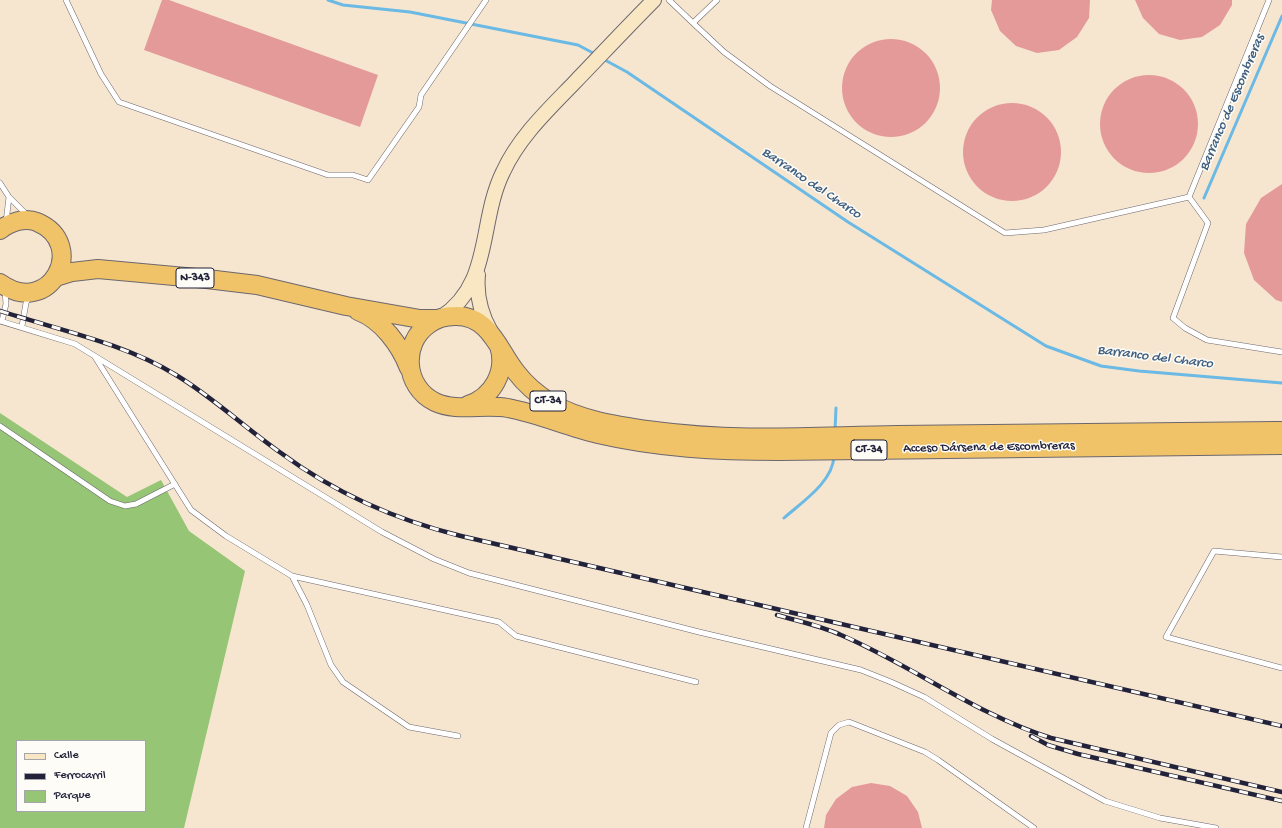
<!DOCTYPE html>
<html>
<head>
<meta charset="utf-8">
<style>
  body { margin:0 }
  #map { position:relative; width:1282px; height:828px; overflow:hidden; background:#f6e6cf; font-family:"Gochi Hand",sans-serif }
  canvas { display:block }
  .legend { position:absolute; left:16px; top:740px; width:130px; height:72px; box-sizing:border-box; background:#fdfcf7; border:1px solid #a5a5ac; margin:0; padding:5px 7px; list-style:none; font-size:12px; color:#22223b }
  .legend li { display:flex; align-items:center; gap:8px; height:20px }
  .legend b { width:20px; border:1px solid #a5a5ac }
</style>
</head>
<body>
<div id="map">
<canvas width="1282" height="828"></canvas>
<ul class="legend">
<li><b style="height:5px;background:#f9e7c3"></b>Calle</li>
<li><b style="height:5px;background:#22223b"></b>Ferrocarril</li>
<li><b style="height:11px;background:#95c575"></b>Parque</li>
</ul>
</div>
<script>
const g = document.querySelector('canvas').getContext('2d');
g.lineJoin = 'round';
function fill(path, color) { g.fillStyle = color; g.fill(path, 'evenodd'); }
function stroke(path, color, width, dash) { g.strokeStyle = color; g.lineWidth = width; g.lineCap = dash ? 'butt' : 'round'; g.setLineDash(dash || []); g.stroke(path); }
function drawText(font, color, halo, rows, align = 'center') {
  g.font = font + ' "Gochi Hand",sans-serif'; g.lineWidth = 3; g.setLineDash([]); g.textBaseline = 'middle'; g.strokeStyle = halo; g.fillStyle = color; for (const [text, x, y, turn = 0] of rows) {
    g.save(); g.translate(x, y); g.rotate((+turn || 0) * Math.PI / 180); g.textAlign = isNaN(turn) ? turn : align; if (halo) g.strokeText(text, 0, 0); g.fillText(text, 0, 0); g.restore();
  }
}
const green = new Path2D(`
  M0,413L127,497L161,480L189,531L245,571L184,828H0ZM17,741H145V811H17Z`);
const stream = new Path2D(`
  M328,0L343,5L410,12L578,45L595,54
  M603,59L627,72L848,222L1046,346L1101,366L1139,371L1282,383
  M1204,198L1282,16
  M835,430L836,408
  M784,518C802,502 833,482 834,456`);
const building = new Path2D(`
  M162,0H169L378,75L360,127L144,50Z
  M992,0H1090L1089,18L1077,37L1059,50L1037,53L1016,46L1000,31L991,10Z
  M1135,0H1232V5L1220,25L1202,37L1180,40L1159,34L1143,18Z
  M842 88a49 49 0 1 1 98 0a49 49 0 1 1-98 0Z
  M1100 124a49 49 0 1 1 98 0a49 49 0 1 1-98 0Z
  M963 152a49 49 0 1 1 98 0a49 49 0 1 1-98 0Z
  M1282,184V302L1276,300L1254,280L1244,253L1246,224L1261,198Z
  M871,783L890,786L907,796L918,812L922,828H824L826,815L836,799L852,787Z`);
const lane = new Path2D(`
  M66,0L101,74L119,102L328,175H353L368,180L419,107L421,95L486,0
  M669,0L693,23L717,0
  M693,23L724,52L770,86L1005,233L1044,230L1189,197L1269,0
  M0,183L9,197
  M1189,197L1208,223L1173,318L1185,328L1207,340L1282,352
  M6,222L9,197L27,215
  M0,321L75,344L382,532L434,559L469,573L699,632L861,670L891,682L924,697L992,739L1105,801L1160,818L1216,828
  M2,321L6,304L5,290
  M22,326L26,303L30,295
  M95,357L191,510L226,536L292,576L499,622L516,636L696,682
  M0,426L110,501L125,506L136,504L175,484
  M1282,557L1214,551L1166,637L1282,668
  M292,576L307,605L331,665L343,682L409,727L458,736
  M806,828L831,733L839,725L849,722L925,752L938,760L1034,828`);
const secondary = new Path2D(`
  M478,275C476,295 481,314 491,332
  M440,318C493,284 478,223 503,172C519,137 548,110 574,83C601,55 627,27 654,0`);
const highway = new Path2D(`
  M0,230C10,222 25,217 37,222C89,244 50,319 0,283
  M56,277L72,272L98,269L207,279L257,285L346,306L420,319H437
  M358,311C382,320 400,345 409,368
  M468,405C493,397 507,371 499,346
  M1282,431C1154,433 1026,434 897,435C817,436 735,442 655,431C620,426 581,421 551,403C538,395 525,384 516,372C498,349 489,315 455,316C446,316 437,318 429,324C401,343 404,387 435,402C456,412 484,404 508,408C539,414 568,427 598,434C658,448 718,451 779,451L1282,445`);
const rail = new Path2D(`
  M0,311C59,330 123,343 176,375C214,398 245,428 281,453C335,493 396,520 461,536L1282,726
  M777,615C798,621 821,626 841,635C913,666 975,714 1051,738L1282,792
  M1031,736L1048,745L1078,754L1282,801`);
const shields = [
  [195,278,38],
  [548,401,36],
  [869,450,36]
];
const shieldNames = [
  ["N-343",195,278],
  ["CT-34",548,401],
  ["CT-34",869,450]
];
const streetNames = [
  ["Acceso Dársena de Escombreras",989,448,-1]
];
const waterNames = [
  ["Barranco de Escombreras",1233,103,-67],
  ["Barranco del Charco",811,184,34],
  ["Barranco del Charco",1155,358,7]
];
fill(green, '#95c575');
stroke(stream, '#6bb9e5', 3);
fill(building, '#e49a99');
stroke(lane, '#6c676f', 6);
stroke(secondary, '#6c676f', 16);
stroke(highway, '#6c676f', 20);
stroke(lane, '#fff', 5);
stroke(secondary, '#f9e7c3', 14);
stroke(highway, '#f1c369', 18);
stroke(rail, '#22223b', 4.5);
stroke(rail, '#fdfcf7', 3, [9]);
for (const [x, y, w] of shields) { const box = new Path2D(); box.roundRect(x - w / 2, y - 10, w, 20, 3); g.fillStyle = '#fdfcf7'; g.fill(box); stroke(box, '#22223b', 1); }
drawText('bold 12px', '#22223b', null, shieldNames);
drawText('13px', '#22223b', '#fdfcf7', streetNames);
drawText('italic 14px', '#3f5e7f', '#fdfcf7', waterNames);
</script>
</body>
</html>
